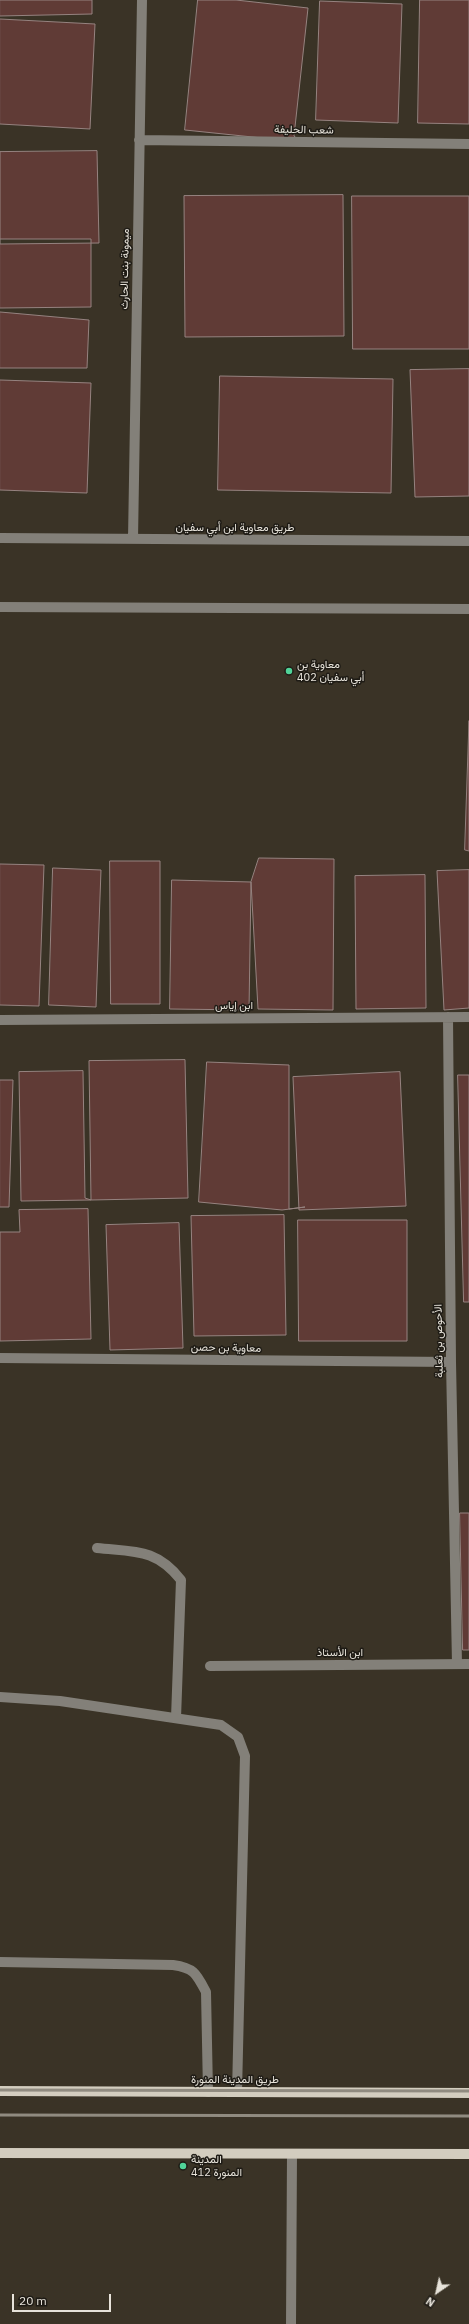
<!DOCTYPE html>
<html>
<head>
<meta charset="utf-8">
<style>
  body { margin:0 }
  #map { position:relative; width:469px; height:2324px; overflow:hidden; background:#3a3326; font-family:"IBM Plex Sans",sans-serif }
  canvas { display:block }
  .north { position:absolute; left:417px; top:2272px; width:40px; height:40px; -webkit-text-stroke:3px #1e1b15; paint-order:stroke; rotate:214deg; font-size:11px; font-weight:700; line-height:16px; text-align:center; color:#e7e3da }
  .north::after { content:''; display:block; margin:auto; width:14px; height:18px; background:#e7e3da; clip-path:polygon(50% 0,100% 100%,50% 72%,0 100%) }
  .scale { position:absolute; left:12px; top:2294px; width:99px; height:18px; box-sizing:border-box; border:2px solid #e7e3da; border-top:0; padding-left:5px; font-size:12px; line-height:14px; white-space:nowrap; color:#e7e3da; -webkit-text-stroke:3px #1e1b15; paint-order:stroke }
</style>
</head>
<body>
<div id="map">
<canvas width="469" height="2324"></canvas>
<div class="north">N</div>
<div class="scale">20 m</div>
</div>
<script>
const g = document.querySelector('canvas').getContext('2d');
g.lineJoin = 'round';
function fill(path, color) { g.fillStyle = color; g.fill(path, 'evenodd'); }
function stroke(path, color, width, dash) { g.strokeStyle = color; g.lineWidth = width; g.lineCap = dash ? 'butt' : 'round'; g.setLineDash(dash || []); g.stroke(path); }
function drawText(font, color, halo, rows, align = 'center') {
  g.font = font + ' "IBM Plex Sans",Vazirmatn,sans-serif'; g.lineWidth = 3; g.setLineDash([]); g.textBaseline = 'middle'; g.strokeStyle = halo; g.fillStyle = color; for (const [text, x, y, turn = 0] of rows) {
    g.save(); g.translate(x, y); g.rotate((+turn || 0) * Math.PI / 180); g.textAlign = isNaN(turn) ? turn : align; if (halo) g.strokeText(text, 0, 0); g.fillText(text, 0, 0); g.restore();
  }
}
const building = new Path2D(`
  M0,0H92V14L0,16Z
  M198,0H236L308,8L294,136L301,142L185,130Z
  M420,0H469V124L418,123Z
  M320,1L402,4L398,123L316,120Z
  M0,19L95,24L90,129L0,124Z
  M97,151L99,243L0,244V152Z
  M343,195L344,336L185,337L184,196Z
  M352,196H469V349H353Z
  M0,239H91V307L0,308Z
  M0,312L89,320L87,368H0Z
  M469,369V496L415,497L410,370Z
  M220,376L393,379L391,493L218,490Z
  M0,380L91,383L87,493L0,490Z
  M469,721V851L465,850Z
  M259,858L334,859L333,1010L258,1009L251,882Z
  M110,861H160V1004H111Z
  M0,864L44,865L39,1006L0,1005Z
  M53,868L101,870L96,1007L49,1005Z
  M469,870V1008L444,1010L437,871Z
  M425,875L426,1008L356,1009L355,876Z
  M172,880L251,882L249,1010L170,1009Z
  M185,1060L188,1198L91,1200L89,1061Z
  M207,1062L289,1065V1209L305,1207L282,1210L199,1202Z
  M83,1071L85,1198L91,1200L21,1201L19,1072Z
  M400,1072L406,1206L299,1210L293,1077Z
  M458,1075H469V1302H464Z
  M0,1080H13L9,1207H0Z
  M88,1209L91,1339L0,1341V1232H20L19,1210Z
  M284,1215L286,1335L194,1336L191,1216Z
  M298,1220H407V1341H299Z
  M179,1223L183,1348L110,1350L106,1225Z
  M460,1513H469V1650H463Z`);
const minor = new Path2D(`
  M139,140L469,144
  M0,538L469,541
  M133,539L142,0
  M0,607L469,609
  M448,1017L451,1362L457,1664
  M0,1020L469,1017
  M0,1358L451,1362
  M97,1548C134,1552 156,1548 181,1580L176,1718
  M210,1666L469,1664
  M0,1697L60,1701L221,1725L238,1737L245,1756L237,2092
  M0,1962L173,1965C194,1968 196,1973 206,1992L208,2092
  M291,2324L292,2154`);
const major = new Path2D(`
  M0,2091L469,2093
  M0,2153L469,2154`);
const rail = new Path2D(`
  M0,2090L469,2091
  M0,2115L469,2116`);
const markers = [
  [289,671,4,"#50d398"],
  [183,2166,4,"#50d398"]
];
const streetNames = [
  ["شعب الحليفة",304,130,1],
  ["ميمونة بنت الحارث",125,269,-89],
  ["طريق معاوية ابن أبي سفيان",235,528],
  ["ابن إياس",234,1006],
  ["الأحوص بن ثعلبة",439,1341,-91],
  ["معاوية بن حصن",226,1348,1],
  ["ابن الأستاذ",340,1653],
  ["طريق المدينة المنورة",235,2080]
];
const poiNames = [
  ["معاوية بن",297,665],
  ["أبي سفيان 402",297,678],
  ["المدينة",191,2160],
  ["المنورة 412",191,2173]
];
fill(building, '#603b36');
stroke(building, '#968380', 1);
stroke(minor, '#838079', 10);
stroke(major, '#d3cdbf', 10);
stroke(rail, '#908b80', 3);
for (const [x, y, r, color] of markers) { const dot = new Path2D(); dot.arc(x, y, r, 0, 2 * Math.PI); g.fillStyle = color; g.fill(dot); stroke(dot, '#1e1b15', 1.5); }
drawText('11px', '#e7e3da', '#1e1b15', streetNames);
drawText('11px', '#e7e3da', '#1e1b15', poiNames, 'left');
</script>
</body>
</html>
